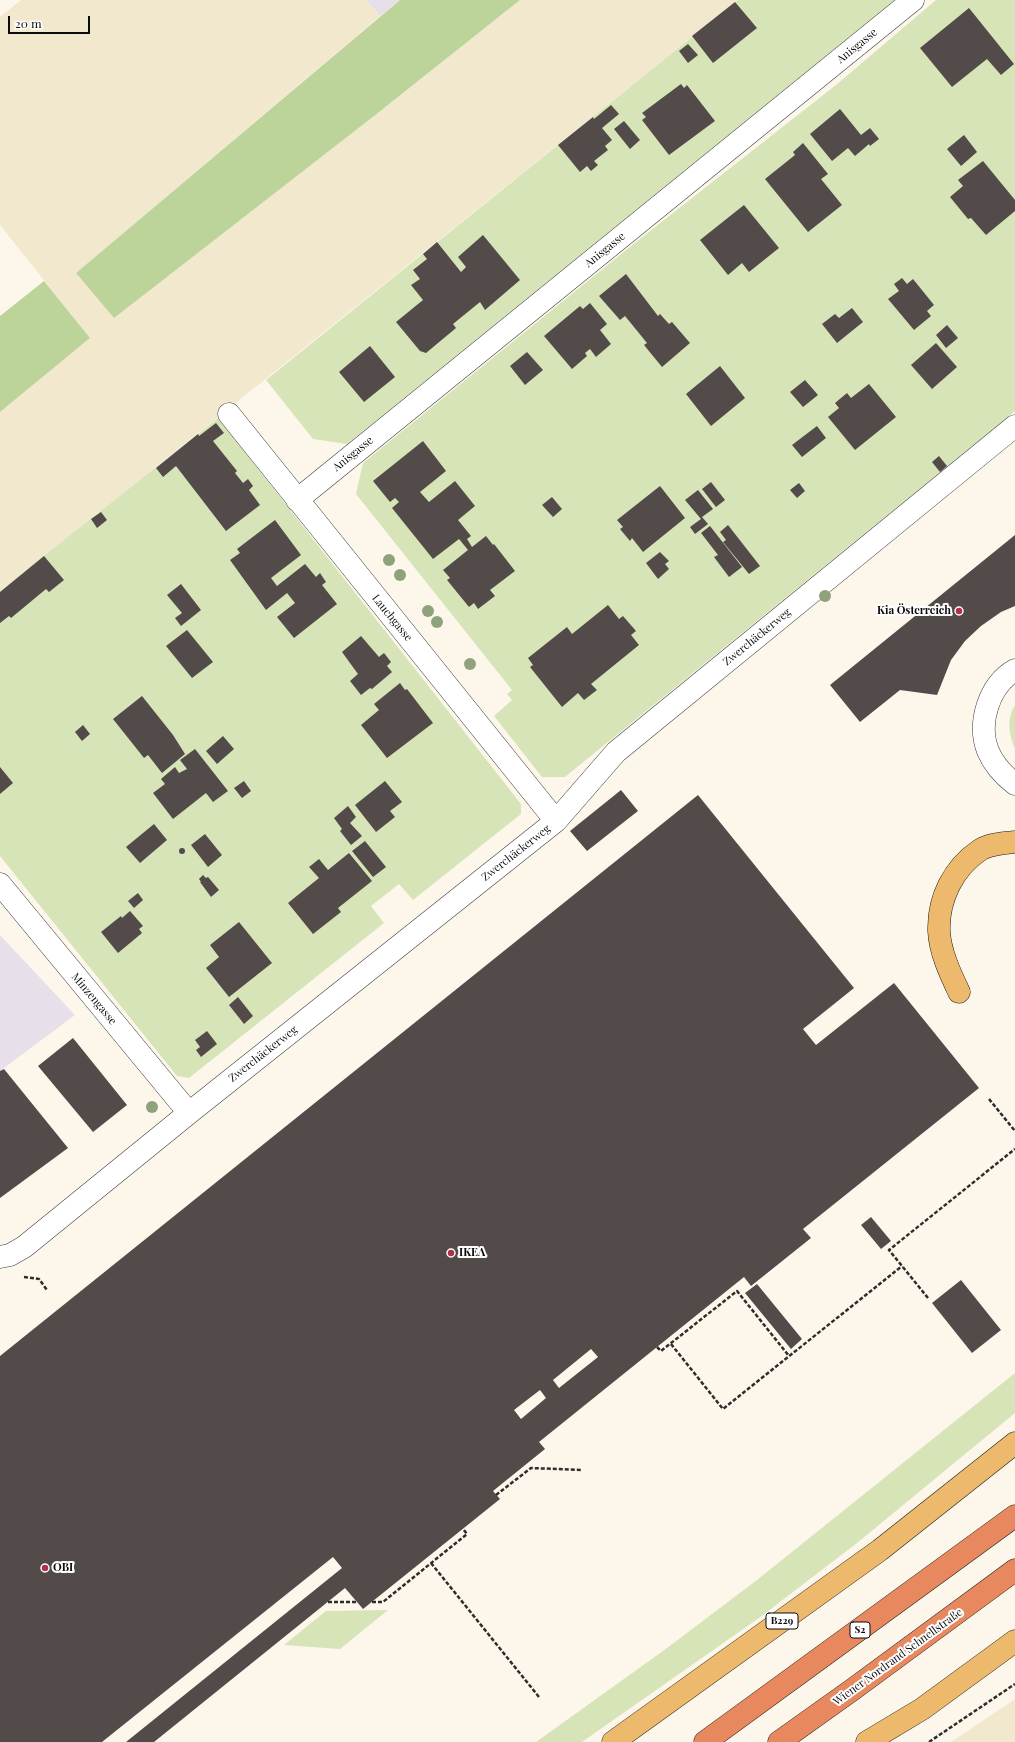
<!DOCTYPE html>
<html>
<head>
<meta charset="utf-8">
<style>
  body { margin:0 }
  #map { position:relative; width:1015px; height:1742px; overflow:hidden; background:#fdf7eb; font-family:"Playfair Display",serif }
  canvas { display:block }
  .scale { position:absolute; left:8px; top:16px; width:82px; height:18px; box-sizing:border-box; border:2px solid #0b0b0b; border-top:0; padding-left:5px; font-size:12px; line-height:14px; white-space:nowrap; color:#0b0b0b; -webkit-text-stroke:3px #fff; paint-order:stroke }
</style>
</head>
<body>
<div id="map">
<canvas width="1015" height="1742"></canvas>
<div class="scale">20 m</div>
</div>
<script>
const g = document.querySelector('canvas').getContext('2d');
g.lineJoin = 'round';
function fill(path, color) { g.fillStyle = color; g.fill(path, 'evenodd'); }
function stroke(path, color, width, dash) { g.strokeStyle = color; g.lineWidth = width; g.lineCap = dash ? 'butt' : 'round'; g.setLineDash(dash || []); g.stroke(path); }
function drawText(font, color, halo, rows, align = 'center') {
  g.font = font + ' "Playfair Display",serif'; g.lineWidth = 4; g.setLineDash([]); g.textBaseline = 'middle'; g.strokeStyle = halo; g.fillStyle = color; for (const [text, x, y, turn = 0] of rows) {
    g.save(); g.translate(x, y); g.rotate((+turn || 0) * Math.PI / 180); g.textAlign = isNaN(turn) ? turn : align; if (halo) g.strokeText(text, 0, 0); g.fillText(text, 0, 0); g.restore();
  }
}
const industrial = new Path2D(`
  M366,0H400L380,16Z
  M0,935L75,1015L0,1071Z`);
const farmland = new Path2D(`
  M21,0H366L380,16L76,273L114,317L374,116L520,0H738L0,592V412L90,338L0,225V17Z
  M1015,1699V1742H951L966,1732Z`);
const green = new Path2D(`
  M738,0H895L347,444L313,439L266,380Z
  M936,0H1015V411L565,777H542L494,716L512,700L507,694L512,690L356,494L363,463L631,246L836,85Z
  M218,418L521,804V814L413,900L399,884L371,906L384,923L189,1078L177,1076L0,856V592L44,556Z
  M1015,705V749C1009,734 1006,720 1015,705Z
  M1015,1373V1413L857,1543L759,1618L582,1742H536L663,1651L757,1580Z
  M388,1610L340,1649L284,1645L326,1611Z`);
const forest = new Path2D(`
  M400,0H520L374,116L114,318L76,273Z
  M44,281L90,338L0,412V316Z`);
const building = new Path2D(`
  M735,2L757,28L713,63L692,36Z
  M969,8L1014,64L1001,75L987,59L952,87L920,48Z
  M688,44L698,55L688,63L679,51Z
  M681,84L684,88L687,85L715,121L669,155L642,120L646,117L642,113Z
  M611,105L619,114L602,128L612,140L605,146L608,150L594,161L598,165L591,171L587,166L580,172L558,145L593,117L594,119Z
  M840,109L861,135L870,128L879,139L870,146L869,144L855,156L848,148L832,161L810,134Z
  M624,121L640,140L630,149L614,129Z
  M964,135L977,152L961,166L947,149Z
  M803,143L828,174L821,179L842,205L808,232L765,179L795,155L793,152Z
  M983,161L1015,200V211L986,235L971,218L968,219L950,197L963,186L958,180Z
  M744,205L779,248L749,272L742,263L728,275L700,240Z
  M483,235L520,280L485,310L480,302L453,324L456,328L426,353L420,351L396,322L423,300L411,285L420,279L413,270L427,259L423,254L437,242L461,272L466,267L458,257Z
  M626,274L658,316L660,314L669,324L672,322L690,343L662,367L644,345L647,343L625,316L620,320L599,296Z
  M902,278L907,284L913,279L934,305L927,311L931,316L914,330L888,299L899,291L894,284Z
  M590,303L607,324L600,330L611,344L596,357L590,349L585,353L587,356L572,369L544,336L580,306L583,309Z
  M852,308L863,322L837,343L822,324L835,314L839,318Z
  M947,325L958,338L946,348L936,335Z
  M936,343L957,367L932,389L911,365Z
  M370,346L395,377L364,402L339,372Z
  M527,352L543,370L525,385L510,366Z
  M720,366L745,398L711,426L686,394Z
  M805,380L818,395L803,407L790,392Z
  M869,384L896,417L855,450L828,417L839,408L835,403L847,393L851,398Z
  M216,423L224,433L213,441L237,471L235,473L243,483L248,479L253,486L249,490L260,505L226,531L176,466L163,477L156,468L198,434L199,436Z
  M817,426L826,438L802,457L792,445Z
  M423,441L446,471L420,492L429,502L455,481L475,506L458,520L471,536L467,539L472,547L486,536L493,545L494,544L515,571L490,590L495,596L478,609L474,603L469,607L447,580L450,578L443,570L468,550L459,539L433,559L392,508L399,502L395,498L390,502L373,481Z
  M939,456L947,466L940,472L932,462Z
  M711,482L725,500L716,507L702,489Z
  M799,483L805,491L797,498L790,490Z
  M660,486L685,518L643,552L632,538L630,541L620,529L623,527L617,520Z
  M698,490L713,509L702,517L708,524L695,534L690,527L701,519L685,500Z
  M552,497L562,509L553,517L542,505Z
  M101,512L107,520L97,528L91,519Z
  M275,520L301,555L271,578L277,586L305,564L316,577L320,573L326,582L322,585L337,604L294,638L277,617L295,603L287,593L266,610L230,560L240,553L237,549Z
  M728,525L760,566L749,574L723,542L726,540L720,532Z
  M710,526L742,567L729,577L714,557L718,555L701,533Z
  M1015,535V606L1001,612L981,626L965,641L951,660L937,695L900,690L860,722L830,685Z
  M660,552L669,561L665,564L669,569L658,579L646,563Z
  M44,556L64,580L49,592L46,589L11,618L9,616L0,623V592Z
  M181,584L201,610L181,626L175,618L182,613L167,595Z
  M608,605L619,619L623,616L636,631L631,635L639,645L591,684L597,690L584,700L578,693L562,707L530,667L533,665L528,658L567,627L572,634Z
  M187,630L213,662L192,678L166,646Z
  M361,636L379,657L384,653L391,662L387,666L392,672L372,689L370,688L361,695L350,681L358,674L342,652Z
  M400,683L405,690L407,689L433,723L387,758L361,725L379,710L374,704Z
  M142,696L173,735L185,754L162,773L148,755L144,758L113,719Z
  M83,725L90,734L82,741L75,732Z
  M223,736L234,749L217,764L206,751Z
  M195,749L228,791L213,802L206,793L173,819L153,793L165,784L161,779L175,767L179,773L187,769L180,760Z
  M0,767L13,783L0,794Z
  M244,781L251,791L242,798L234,788Z
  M385,781L402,802L390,811L395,817L376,832L355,805Z
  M621,790L638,811L587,851L570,831Z
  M698,795L854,988L803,1029L816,1045L894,983L979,1088L803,1229L811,1238L751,1286L744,1277L539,1442L545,1449L493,1491L500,1499L363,1609L345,1588L154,1742H126L342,1568L333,1557L102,1742H0V1356ZM591,1349L598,1357L559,1388L553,1380ZM540,1390L546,1398L521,1419L514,1410Z
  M348,806L356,817L350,823L362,836L351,845L340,831L342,829L334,818Z
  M154,824L167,840L140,863L126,847Z
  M205,834L222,855L208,867L191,845Z
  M365,841L386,867L373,877L352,851Z
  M179 851a3 3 0 1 1 6 0a3 3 0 1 1-6 0Z
  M349,853L372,881L338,908L341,912L313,934L288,903L319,878L309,867L319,859L328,870Z
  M203,875L206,878L208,877L219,890L211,897L200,882H201L199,879Z
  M138,893L143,900L134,908L128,901Z
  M130,911L143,926L139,929L142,933L118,953L101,932L121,916L122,918Z
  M239,922L272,963L229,997L206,968L219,957L210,945Z
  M238,997L253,1016L244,1024L229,1005Z
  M207,1031L217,1044L201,1057L196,1050L200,1047L195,1040Z
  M73,1038L127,1105L93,1132L38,1066Z
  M4,1069L68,1148L0,1198V1071Z
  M871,1217L891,1241L881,1249L861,1225Z
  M961,1280L1001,1330L972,1353L932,1303Z
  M757,1284L802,1339L791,1349L745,1293Z`);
const path = new Path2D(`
  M989,1099L1015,1131
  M24,1277L39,1279L47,1290
  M928,1298L889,1250L1015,1149
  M671,1344L723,1409L902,1266
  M657,1347L661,1351L737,1291L789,1356
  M496,1495L531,1468L582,1470
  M431,1563L539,1697
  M328,1602H357
  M372,1602H383L467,1534L463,1529
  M929,1742L1015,1684`);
const minor = new Path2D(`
  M229,414L556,821
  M297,500L913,0
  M1015,670C989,685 977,723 988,751C994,765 1003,775 1015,784
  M0,884L189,1113
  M0,1257L10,1255L24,1247L189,1113L556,821L616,752L1015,426`);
const primary = new Path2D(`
  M959,992C950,973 940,952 939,931C938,899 953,868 980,850C989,844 1004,843 1015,842
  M613,1742L880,1550L1015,1443
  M867,1742L922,1709L1015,1641`);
const motorway = new Path2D(`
  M705,1742L1015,1516
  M779,1742L852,1690L1015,1570`);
const trees = [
  [389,560],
  [400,575],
  [825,596],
  [428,611],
  [437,622],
  [470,664],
  [152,1107]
];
const markers = [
  [959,611,4,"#af304a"],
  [451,1253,4,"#af304a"],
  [45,1568,4,"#af304a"]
];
const shields = [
  [782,1621,32],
  [860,1630,20]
];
const shieldNames = [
  ["B229",782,1621],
  ["S2",860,1630]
];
const streetNames = [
  ["Anisgasse",857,46,-39],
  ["Anisgasse",605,250,-39],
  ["Anisgasse",353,454,-39],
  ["Lauchgasse",392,618,51],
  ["Zwerchäckerweg",757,637,-39],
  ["Zwerchäckerweg",516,853,-38],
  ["Minzengasse",94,999,50],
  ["Zwerchäckerweg",263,1054,-38],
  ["Wiener Nordrand Schnellstraße",898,1657,-36]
];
const poiNames = [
  ["Kia Österreich",951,611,"right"],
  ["IKEA",459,1253],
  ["OBI",53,1568]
];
fill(industrial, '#e7e0ea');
fill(farmland, '#f1e8ce');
fill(green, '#d6e4b8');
fill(forest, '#bcd499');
fill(building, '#534b49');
stroke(minor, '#3e3e3e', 23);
stroke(primary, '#1c1c1c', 23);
stroke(motorway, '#1c1c1c', 23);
stroke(path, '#2d2d2d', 2.5, [4, 2]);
stroke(minor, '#fff', 22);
stroke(primary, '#edb96c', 22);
stroke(motorway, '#e8885f', 22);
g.fillStyle = '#90a27c';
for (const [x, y] of trees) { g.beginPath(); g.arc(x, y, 6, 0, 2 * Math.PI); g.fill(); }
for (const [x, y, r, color] of markers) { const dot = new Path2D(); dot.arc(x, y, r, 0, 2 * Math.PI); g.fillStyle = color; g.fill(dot); stroke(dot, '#fff', 1.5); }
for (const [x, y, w] of shields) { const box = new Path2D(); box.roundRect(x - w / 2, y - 8, w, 16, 3); g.fillStyle = '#fff'; g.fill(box); stroke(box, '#0b0b0b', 1); }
drawText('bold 10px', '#0b0b0b', null, shieldNames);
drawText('11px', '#0b0b0b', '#fff', streetNames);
drawText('bold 11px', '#0b0b0b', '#fff', poiNames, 'left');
</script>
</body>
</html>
